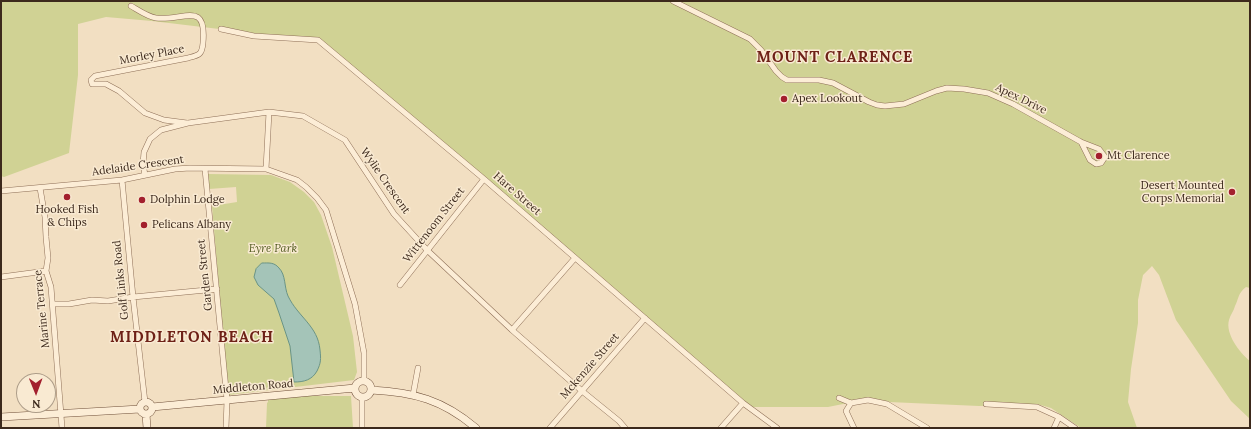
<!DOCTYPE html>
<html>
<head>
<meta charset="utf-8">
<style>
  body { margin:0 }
  #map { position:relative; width:1251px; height:429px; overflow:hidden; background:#f2dfc2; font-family:Lora,serif }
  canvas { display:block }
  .frame { position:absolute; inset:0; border:2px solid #3c291c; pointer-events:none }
  .north { position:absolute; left:16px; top:373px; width:40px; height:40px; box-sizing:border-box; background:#f9ead2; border:1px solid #ad9d89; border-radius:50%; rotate:179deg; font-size:11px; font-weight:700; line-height:16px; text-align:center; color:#3c291c }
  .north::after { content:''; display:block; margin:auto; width:14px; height:18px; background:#a3202e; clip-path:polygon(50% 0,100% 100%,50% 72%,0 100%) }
</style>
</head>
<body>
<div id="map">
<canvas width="1251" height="429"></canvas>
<div class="frame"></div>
<div class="north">N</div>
</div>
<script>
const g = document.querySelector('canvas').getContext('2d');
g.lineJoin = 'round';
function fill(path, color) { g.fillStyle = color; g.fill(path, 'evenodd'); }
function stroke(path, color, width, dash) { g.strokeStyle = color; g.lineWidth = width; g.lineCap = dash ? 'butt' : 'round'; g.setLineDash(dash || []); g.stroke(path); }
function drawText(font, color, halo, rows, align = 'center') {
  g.font = font + ' Lora,serif'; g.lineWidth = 3; g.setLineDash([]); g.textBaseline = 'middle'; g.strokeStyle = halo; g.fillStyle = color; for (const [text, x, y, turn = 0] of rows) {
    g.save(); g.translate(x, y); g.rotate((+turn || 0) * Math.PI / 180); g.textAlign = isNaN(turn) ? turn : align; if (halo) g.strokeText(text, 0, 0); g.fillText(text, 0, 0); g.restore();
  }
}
const green = new Path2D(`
  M1,1H1250V288L1246,287C1238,293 1239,298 1235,306C1234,311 1230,315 1229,320C1225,334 1240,353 1250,361V419L1231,401L1191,342L1176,320L1159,275L1152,266L1143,275L1138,300V323L1131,369L1128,402L1137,428H1081L1051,408L1037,404L979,406L889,402L868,399L828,407H749L320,41L152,21L106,17L78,24V75L69,153L4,177L1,176Z
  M208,174L271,175L290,182L304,192L314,202L321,215L332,247L353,336L357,372L354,380L228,395L212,206L237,202L236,187L209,189Z
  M268,396H351L353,428H266L267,403L268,402Z`);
const water = new Path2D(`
  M262,263C269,263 274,262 279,268C286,275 284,287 288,296C298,317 318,326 320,350C321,359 321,363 317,371C312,380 304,382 294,382L290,346L279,313L274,299L258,285L254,277L256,269Z`);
const minor = new Path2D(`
  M673,1L750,39L761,50L776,71L782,77L787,80H819L833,83L869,102L877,105L885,106L904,104L936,91L947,88L964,89L988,93L1013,104L1081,142L1099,149L1105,157L1101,163L1096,164L1090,160L1081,142
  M131,6C138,10 148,17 156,18C184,21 207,0 203,43C202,55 199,55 188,58L95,76L91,80L92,84H106L119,91L145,113L164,120L187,123
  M221,29L254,36L318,40L484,179L743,403L777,428
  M205,169L227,400L226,428
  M266,169L269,112
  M145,175L143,164L144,152L150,139L161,130L188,123L269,112L303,116L345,140L394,214L427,250L512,330L582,391L619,421L625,428
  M122,180L133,297L145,402
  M40,188L45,217L46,237L48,258L46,271L51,287L62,428
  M1,191L122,180L175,169L190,168L266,169L297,180L306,187L317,198L326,210L355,304L364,353V381
  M1,277L46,271
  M400,285L484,179
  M53,304H69L92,300L108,301L133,297L217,289
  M512,330L575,258
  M413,395L418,368
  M839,398L851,403
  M851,403L868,400L887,404L927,428
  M851,403L846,411L854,428
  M986,404L1037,407L1059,417L1075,428
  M362,428V397
  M550,428L645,318
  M721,428L743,403
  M1054,428L1059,417`);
const secondary = new Path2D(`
  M355 389a8 8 0 1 1 16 0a8 8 0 1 1-16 0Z
  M371,390C414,392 443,400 476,428
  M140 408a6 6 0 1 1 12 0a6 6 0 1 1-12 0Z
  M152,407L355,388
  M146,414L147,428
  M1,417L140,409`);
const markers = [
  [784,99,4,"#a3202e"],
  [1099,156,4,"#a3202e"],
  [1232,192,4,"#a3202e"],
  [67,197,4,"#a3202e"],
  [142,200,4,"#a3202e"],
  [144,225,4,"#a3202e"]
];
const streetNames = [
  ["Morley Place",152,55,-11],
  ["Apex Drive",1021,99,26],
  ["Adelaide Crescent",138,166,-8],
  ["Wylie Crescent",385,181,55],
  ["Hare Street",517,194,41],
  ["Wittenoom Street",434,225,-52],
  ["Garden Street",205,275,-96],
  ["Golf Links Road",121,280,-96],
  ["Marine Terrace",42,309,-96],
  ["Mckenzie Street",590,366,-49],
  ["Middleton Road",253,387,-5]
];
const poiNames = [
  ["Apex Lookout",792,99],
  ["Mt Clarence",1107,156],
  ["Desert Mounted",1224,186,"right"],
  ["Corps Memorial",1224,199,"right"],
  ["Dolphin Lodge",150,200],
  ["Hooked Fish",67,210,"center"],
  ["& Chips",67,223,"center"],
  ["Pelicans Albany",152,225]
];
const parkNames = [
  ["Eyre Park",273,249]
];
const districtNames = [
  ["MOUNT CLARENCE",835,58],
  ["MIDDLETON BEACH",192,338]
];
fill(green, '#d0d294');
fill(water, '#a4c4b8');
stroke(water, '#6a9486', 1);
stroke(minor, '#8e6f57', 6);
stroke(secondary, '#70503a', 8);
stroke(minor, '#fcedd6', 5);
stroke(secondary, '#fcedd6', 7);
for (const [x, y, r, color] of markers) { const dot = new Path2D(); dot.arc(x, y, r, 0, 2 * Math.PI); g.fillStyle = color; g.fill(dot); stroke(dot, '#f9ead2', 1.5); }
drawText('11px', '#3c291c', '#f9ead2', streetNames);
drawText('11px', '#3c291c', '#f9ead2', poiNames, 'left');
drawText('italic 11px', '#525b21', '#f9ead2', parkNames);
g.letterSpacing = '1px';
drawText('bold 15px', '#6e2117', '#f9ead2', districtNames);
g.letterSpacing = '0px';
</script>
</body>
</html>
